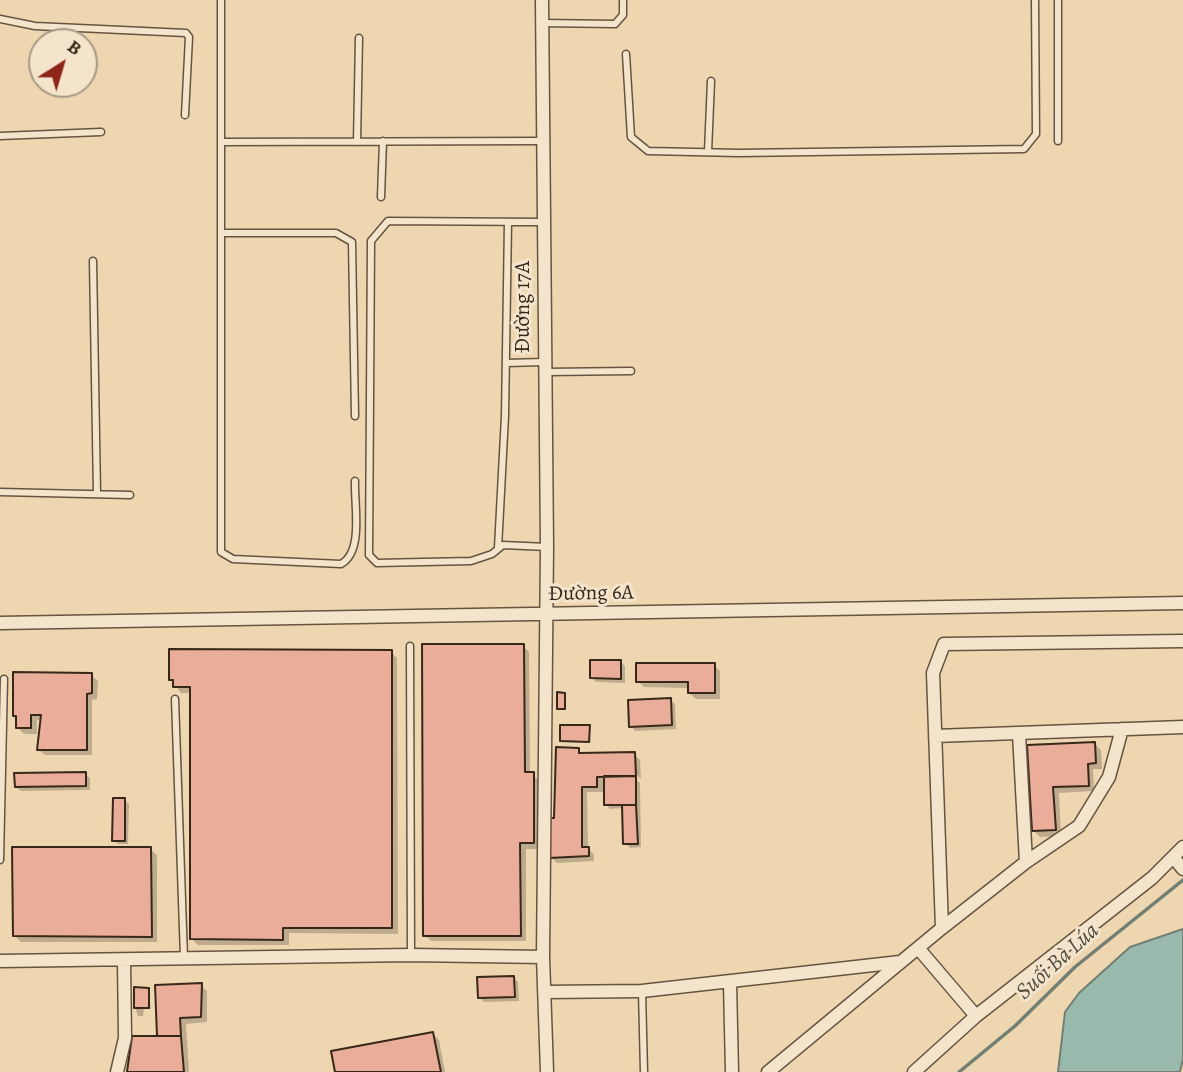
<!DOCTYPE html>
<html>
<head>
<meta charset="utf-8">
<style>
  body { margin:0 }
  #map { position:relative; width:1183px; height:1072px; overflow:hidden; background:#eed6b1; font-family:Alegreya,serif }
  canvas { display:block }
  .north { position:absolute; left:28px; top:28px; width:70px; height:70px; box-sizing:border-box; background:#f4e4cc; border:2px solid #a89985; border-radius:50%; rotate:37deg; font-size:19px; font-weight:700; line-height:28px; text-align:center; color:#37281a }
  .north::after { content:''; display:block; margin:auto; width:24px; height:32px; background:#8f2418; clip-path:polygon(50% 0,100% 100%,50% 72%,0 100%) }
</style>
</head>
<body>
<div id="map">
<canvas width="1183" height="1072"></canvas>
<div class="north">B</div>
</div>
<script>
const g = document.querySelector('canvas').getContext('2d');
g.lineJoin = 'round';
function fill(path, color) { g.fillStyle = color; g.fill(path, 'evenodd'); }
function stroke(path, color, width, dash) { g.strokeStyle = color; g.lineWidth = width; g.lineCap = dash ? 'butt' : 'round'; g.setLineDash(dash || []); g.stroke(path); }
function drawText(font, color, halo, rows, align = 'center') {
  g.font = font + ' Alegreya,serif'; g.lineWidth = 6; g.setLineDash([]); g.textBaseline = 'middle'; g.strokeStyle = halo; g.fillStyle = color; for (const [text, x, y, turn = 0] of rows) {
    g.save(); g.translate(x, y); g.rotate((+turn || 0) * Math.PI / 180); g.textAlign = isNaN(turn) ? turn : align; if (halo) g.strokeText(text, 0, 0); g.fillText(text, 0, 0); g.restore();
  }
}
const water = new Path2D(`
  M1183,929V1059L1180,1072H1058L1065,1012L1079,993L1130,947Z`);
const shadow = new Path2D(`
  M523,646L529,652L530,774L539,780L540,849H526V941H431L425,935Z
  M391,652L397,658L398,934L289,933V945H198L192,939L191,693H181L171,679Z
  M620,662L625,666V683L596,682L592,678Z
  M714,665L720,671V699H696L689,693V688L644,687L638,681Z
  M91,675L98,681L97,699L92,700V755H45L38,749L42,720H37V734H24L18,728L14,716Z
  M670,700L675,704L676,729L635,731L631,726Z
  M589,727L591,743L562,740Z
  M1094,743L1101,750L1102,769H1093L1094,791L1059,793L1061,836L1040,837L1033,830L1029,747Z
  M578,750L583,755L634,754L640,760L641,779L631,769L628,771L640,783L641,847L630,848L625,843L624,808L610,809L606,804V792H587L588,848L594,855V861L557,863L551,857L556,820Z
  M85,774L90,778V790L21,791L16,787Z
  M124,800L129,804L128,844H118L114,840Z
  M150,849L157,855V942H21L14,935Z
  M513,978L518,982L519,1001L484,1002L480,998Z
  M201,985L207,991V1022L186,1024L189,1072H128Z
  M148,990L151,1009H144L143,1016H138L135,1007Z
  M433,1034L439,1040L445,1072H336Z`);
const stream = new Path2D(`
  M959,1072L1015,1026L1075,967L1183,880`);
const building = new Path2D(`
  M422,644H524L525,772H534V843H520L521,936H423Z
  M169,649L392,650V928H283V940L190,939V687H173V680H169Z
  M590,660H621V679L590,678Z
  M636,663H715V693H688V682H636Z
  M13,672L92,673V693L87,694V750H37L41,715H31V728H16V716H13Z
  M557,692L565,693V709H557Z
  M671,698L672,725L629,727L628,700Z
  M560,725H590L589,742L560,741Z
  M1095,742L1096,763L1088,764L1089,786L1053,787L1056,830L1032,831L1027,745Z
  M556,747L579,748V753L635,752L636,776L597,777V787H582V847H589V856L549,858V818H554Z
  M86,772V786L15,787L14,773Z
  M604,776H636V805H604Z
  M113,798H125V841H112Z
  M622,805H636L638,844H623Z
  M12,847H151L152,937L13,936Z
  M514,976L515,997L478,998L477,977Z
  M202,983L201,1017L180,1018L181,1036H157L155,985Z
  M134,987L149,988V1008H134Z
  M433,1032L441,1072H335L331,1051Z
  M132,1036H181L184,1072H127Z`);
const lane = new Path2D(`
  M221,0V552L233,559L341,564C364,552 354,504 355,481
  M1058,0V141
  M0,19L35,26L186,33L189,37L185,115
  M542,23L615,24L623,15V0
  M626,54L631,137L648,151L739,153L1024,149L1036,134L1035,0
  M0,136L101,132
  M221,142L542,141
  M357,142L359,38
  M708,152L711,81
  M381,197L383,141
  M544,222L388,221L371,241L369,555L377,563L471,561L492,554L503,545L547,547
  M221,233H336L352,242L355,416
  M93,261L97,494
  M506,363L544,362
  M546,372L631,371
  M0,492L130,495
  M498,548L505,416L508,222
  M410,646L411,955
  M175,699L184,958
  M0,860L4,679
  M642,991L644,1072`);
const street = new Path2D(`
  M542,0L547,547L543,957L547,1072
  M0,623L1183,603
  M1019,734L1026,862
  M935,736L1183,727
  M1173,857L1183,869
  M942,928L933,673L944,644L1183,641
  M918,948L976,1016
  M0,961L411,955L543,957
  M730,983L732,1072
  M545,992L642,991L900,962
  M117,1072L125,1038L124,960
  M768,1072L942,928L1026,862L1079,826L1109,777L1122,729
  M914,1072L976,1016L1152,878L1183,847`);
const streetNames = [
  ["Đường 17A",524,307,-90],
  ["Đường 6A",591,594,-1]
];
const waterNames = [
  ["Suối Bà Lúa",1058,962,-42]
];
fill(water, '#99b9ad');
stroke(water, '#727f72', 2);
fill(shadow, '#0003');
stroke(stream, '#727f72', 3.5);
fill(building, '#e9ad99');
stroke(building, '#37281a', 2);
stroke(lane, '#655440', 9);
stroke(street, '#655440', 15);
stroke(lane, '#f4e4cc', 6);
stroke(street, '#f4e4cc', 12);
drawText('21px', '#37281a', '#f4e4cc', streetNames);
drawText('italic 23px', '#504c3f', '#f4e4cc', waterNames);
</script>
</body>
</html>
